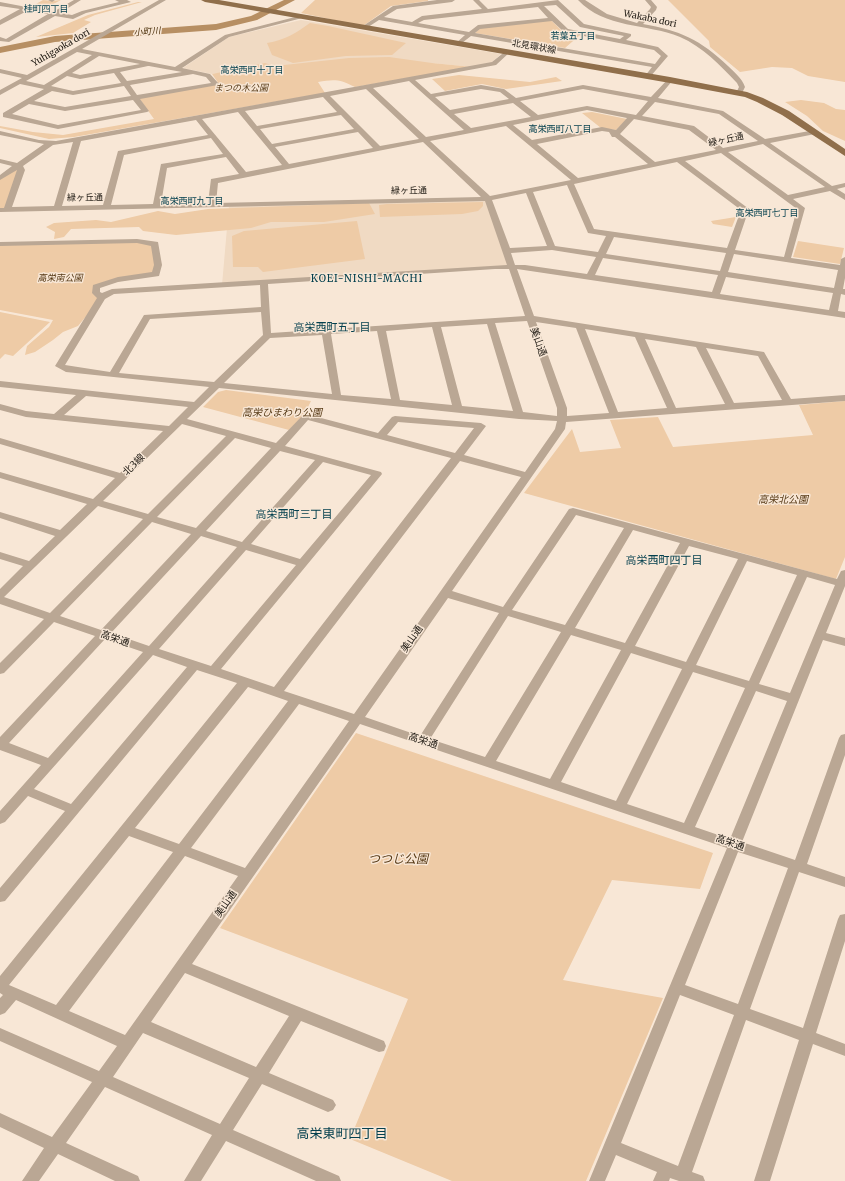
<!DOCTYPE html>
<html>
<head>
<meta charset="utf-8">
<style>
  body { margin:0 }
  canvas { display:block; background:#f8e7d6 }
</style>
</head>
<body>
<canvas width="845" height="1181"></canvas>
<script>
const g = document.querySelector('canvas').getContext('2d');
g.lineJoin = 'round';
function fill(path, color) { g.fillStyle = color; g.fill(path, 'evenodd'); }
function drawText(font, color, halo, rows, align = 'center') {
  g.font = font + ' Merriweather,"Noto Sans JP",serif'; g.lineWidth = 3; g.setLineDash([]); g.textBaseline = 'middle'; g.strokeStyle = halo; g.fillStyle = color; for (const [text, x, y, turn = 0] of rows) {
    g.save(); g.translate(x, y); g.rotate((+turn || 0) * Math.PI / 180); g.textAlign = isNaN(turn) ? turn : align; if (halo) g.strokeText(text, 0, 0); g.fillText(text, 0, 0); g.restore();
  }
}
const built = new Path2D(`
  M301,20L501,54L491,63L473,67L432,63L275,68L272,64L212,74L183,68L229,37Z
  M488,199L513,267L222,285L229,205Z`);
const green = new Path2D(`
  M43,0L52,1L61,0L42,10L29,8Z
  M315,0H428V1L391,6L363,26L301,13Z
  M668,0H845V82L808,76L792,68L772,67L740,72L710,47L709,41Z
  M138,2H142L95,15L84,20L91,22L73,33L36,37L88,15Z
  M551,20L563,32L580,35L565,48L475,33L481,28Z
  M310,23L328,26L406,43L392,55L346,56L293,63L272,55L267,43C285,40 296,33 310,23Z
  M389,57L432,63L473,67L355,87C340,79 334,79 318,82L325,93L74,137L49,139L0,128V126L33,132L63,135L154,119L139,98L219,84L212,74L265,63L275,66L349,58Z
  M459,75L530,82L556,77L562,81L506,89L482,84L445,91L432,79Z
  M801,100L824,103L836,109L845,110V141L823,131L807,116L785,102Z
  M592,112L627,119L616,130L601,128L582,113Z
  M19,166L7,210H0V178Z
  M483,202V206L478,211L462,214L380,217L379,205L387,204Z
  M369,203L375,214L324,222H271L251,228L176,235L143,231L139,227L71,229L64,237L54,239L55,232L46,227L54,223L96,220L111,222L158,211L175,214L208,209Z
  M736,217L732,227L713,224L711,221Z
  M357,221L365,259L263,272L258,267H233L232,236L244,231Z
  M137,241L155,244L156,274L96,286L102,297L78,326L63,332L53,340L35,352L25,355L27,346L49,327L53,320L0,310V244Z
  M798,241L844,248L840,264L793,257Z
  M0,312L50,322L13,356L5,354L0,359Z
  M226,390L311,401L304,415L289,430L203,407L218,392Z
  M845,401V557L836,579L524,493L572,429L580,452L621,448L610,420L658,417L673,447L813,435L799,405Z
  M356,733L713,853L700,889L612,880L563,980L663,998L586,1181H452L350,1139L408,999L220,928Z`);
const river = new Path2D(`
  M284,0H295L257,20L216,30L55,42L0,53V47L55,36L216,24L251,16Z`);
const minor = new Path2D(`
  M48,0H55L52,2Z
  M74,0H81L60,13L72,15L82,11L119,2L115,0H127L131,2L86,13L73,19L55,16L9,42L0,41V37L6,39L48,14L27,11L0,25V20L20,9L0,6V2L53,12Z
  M159,0H166L82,49L175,67L225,35L303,15L306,17L229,37L182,68L210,74L219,84L218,85L140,99L149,111L147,112L58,129L3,117V113L44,89L20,84L0,95V90L22,78L0,73V69L27,75ZM77,52L92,55L44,85L26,81ZM99,56L140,64L80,75L72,73ZM148,66H149L182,72L127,81L120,72ZM114,73L121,83L73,91L51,86L67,76L80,79ZM193,74L206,77L211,83L137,95L130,85ZM124,86L131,96L65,107L34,101L52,91L73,95ZM133,100L141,110L58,125L12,114L29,104L65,111Z
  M437,0H455L452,2L397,9L384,17L412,22L422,16L482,9L473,0H479L488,9L558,0L584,24L631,34V36L626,40L658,47L668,56L650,77L648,78L645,76L652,67L471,36L458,46L455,44L465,35L379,20L365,29L360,28L393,6ZM556,5L580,27L624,36L620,39L568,29L544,6ZM538,7L548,18L478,25L469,32L418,23L424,20ZM552,21L564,32L654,50L661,56L655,64L475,33L480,29Z
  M578,0H585L607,14L637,23L650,9L651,7L645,0H651L657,7L656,10L643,24C679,30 701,40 728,66C734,72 742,78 745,87L742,93L737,94L736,93L739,87L737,83C720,65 703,47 680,37C646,23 605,29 578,0Z
  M507,50L510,52L496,65L415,80L431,94L481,85L504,89L516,98L583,85L651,97L668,79L670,78L673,80L658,98L723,111L765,139L815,130V134L770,143L832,186L845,183V187L837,189L845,194V200L830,191L793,199L805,208L791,258L840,265L841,259L845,257V278L843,289H845V295L841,294L838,311L845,312V318L517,269L534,316L764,352L791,399L845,395V401L566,422L565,429L452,591L503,607L569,509L573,508L837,579L841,571L845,570V586L826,633L845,638V646L823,640L742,842L795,860L839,738L841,735L845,734V755L807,864L845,877V887L799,872L750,1009L803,1028L838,919L840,915L845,914V941L816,1033L845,1044V1056L813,1044L770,1181H754L799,1040L746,1020L692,1172L703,1176L705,1181H679L670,1178L669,1181H653L657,1172L616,1155L605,1181H589L727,848L360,724L192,964L384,1041L386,1046L384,1051L379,1052L301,1021L269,1073L333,1100L336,1105L333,1110L328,1112L262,1084L233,1130L339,1176L341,1181H316L226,1141L201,1181H184L212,1135L105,1087L66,1143L138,1176L140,1181H115L58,1154L39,1181H22L44,1148L0,1127V1113L52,1137L92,1082L0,1041V1028L99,1071L117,1046L16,1000L5,1013L0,1015V998L3,995L0,993V976L237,683L197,670L5,901L0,902V888L65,811L28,796L5,822L0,824V811L41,765L0,750V737L95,636L54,622L4,673L0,674V663L44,619L0,604V589L23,566L0,559V552L29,561L55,536L0,518V512L60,530L87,504L0,478V472L93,499L115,478L0,444V438L120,473L163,431L26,417L0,410V404L26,411L54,414L76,395L0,387V381L194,402L209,387L66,372L55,366L97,298L92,293L93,285L118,277L152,272L154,265L151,246L137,243L0,246V242L137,239L158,242L162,265L159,276L118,282L100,288V292L102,293L112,289L507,265L485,201L0,212V208H4L17,170L0,180V175L12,166L0,163V159L17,163L44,144L0,135V131L39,140L56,141L492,62ZM409,81L464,130L426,137L373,88ZM366,89L419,139L380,146L330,96ZM481,89L500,92L509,99L450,110L435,97ZM583,89L648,101L636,115L587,106L538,115L520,101ZM323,97L337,112L257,126L245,111ZM655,102L719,114L758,141L723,148L694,126L642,116ZM513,103L531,117L471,128L454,114ZM587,110L627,118L616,130L602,127L532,140L513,125ZM238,112L282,165L246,172L202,119ZM341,115L354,129L272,144L260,129ZM634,119L689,130L716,150L655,162L620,134ZM196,120L208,135L118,151L103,205L62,206L81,141ZM506,126L571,180L490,196L430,141ZM602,131L609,132L612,137H615L648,164L578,178L537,144ZM358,132L373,148L289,164L275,147ZM211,138L223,154L161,164L153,204L111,205L124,155ZM73,142L54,206L12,207L25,170L23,166L53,145ZM423,142L481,197L216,203L218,183ZM763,144L825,187L788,195L728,152ZM721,153L797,209L784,257L735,250L749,209L685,161ZM226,157L239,174L211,179L208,203L161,204L167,168ZM677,162L741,210L727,248L594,229L574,184ZM567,185L588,233L606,236L598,252L555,246L533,192ZM526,193L547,246L510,248L492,200ZM614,237L726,253L720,271L606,254ZM552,250L596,257L587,274L525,265H515L511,253ZM734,254L838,270L834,288L728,272ZM603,258L718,275L712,292L595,275ZM495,269H509L525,316L271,333L268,284ZM726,277L833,293L829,310L720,294ZM260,285L261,307L144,315L110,372L65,365L105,299L114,294ZM261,312L263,335L214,382L119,373L150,319ZM527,321L557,408V416L523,412L495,323ZM536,322L576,328L609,413L567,416V408ZM487,324L513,411L462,406L441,327ZM432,327L452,405L400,400L386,331ZM585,329L635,337L667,408L618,412ZM377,331L391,399L341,395L331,334ZM322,335L332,394L224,383L270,338ZM645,339L696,347L725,404L676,408ZM706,348L758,356L782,400L734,403ZM219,388L519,419L557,421L555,429L525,472L464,455L486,426L481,423L395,416L392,417L378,433L306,414L303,415L276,443L187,419ZM86,396L188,407L169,426L64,415ZM308,420L451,458L274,687L221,669L382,474L381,472L285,446ZM398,422L474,428L455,453L387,435ZM182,424L226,436L148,514L103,501ZM235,438L271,448L196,528L157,517ZM280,451L315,460L242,542L206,531ZM460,461L521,477L354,714L284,691ZM323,462L371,475L300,559L251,544ZM98,506L143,519L50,613L4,597ZM576,515L624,528L565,625L512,610ZM152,522L191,534L101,630L60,616ZM633,530L680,543L625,643L575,628ZM201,536L237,547L149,646L111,633ZM689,546L738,559L686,662L635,646ZM246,550L296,565L211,666L159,649ZM747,561L797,575L749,681L696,665ZM807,577L835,585L790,693L759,684ZM448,598L499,613L420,736L365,717ZM508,616L561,632L485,757L430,739ZM571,635L621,650L550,779L496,761ZM105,639L143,652L48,758L9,743ZM631,653L682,669L616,801L561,782ZM153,655L187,667L71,804L34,789ZM693,672L745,688L684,823L627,804ZM248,687L288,701L179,844L135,828ZM756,691L787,701L730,839L695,827ZM299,704L349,721L245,868L191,848ZM129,836L173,852L56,1005L9,985ZM738,852L788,868L738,1004L685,985ZM185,856L238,876L125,1035L69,1011ZM185,973L289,1016L256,1067L151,1022ZM680,995L734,1015L678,1166L621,1143ZM143,1033L249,1078L220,1124L113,1077Z`);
const major = new Path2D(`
  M201,0H219L670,77L747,92L763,98L789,111L845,149V156L782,115L757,102L745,97L670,83L205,2Z`);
const farNeighbourhoodnames = [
  ["桂町四丁目",46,9],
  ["若葉五丁目",573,36],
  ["高栄西町十丁目",252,70],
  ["高栄西町八丁目",560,129],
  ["高栄西町九丁目",192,201],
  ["高栄西町七丁目",767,213]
];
const farStreetnames = [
  ["Wakaba dori",650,19,12],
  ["北見環状線",534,47,10],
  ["Yuhigaoka dori",61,48,-30],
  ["緑ヶ丘通",726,140,-12],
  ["緑ヶ丘通",409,191,-1],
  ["緑ヶ丘通",85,198,-1]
];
const farWaternames = [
  ["小町川",147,32,-5]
];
const farParknames = [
  ["まつの木公園",241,88],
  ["高栄南公園",60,278]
];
const farQuarternames = [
  ["KOEI-NISHI-MACHI",367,279]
];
const streetNames = [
  ["美山通",538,342,70],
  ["北3線",134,465,-44],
  ["高栄通",115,639,19],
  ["美山通",412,639,-55],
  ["高栄通",423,741,18],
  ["高栄通",730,843,19],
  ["美山通",226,904,-55]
];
const parkNames = [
  ["高栄ひまわり公園",282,413],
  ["高栄北公園",783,500]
];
const neighbourhoodNames = [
  ["高栄西町五丁目",332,328],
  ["高栄西町三丁目",294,515],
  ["高栄西町四丁目",664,561]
];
const nearParknames = [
  ["つつじ公園",398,860]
];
const nearNeighbourhoodnames = [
  ["高栄東町四丁目",342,1134]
];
fill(built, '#f0dac3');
fill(green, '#eecba6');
fill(river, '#b78f63');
fill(minor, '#baa794');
fill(major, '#906f4b');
drawText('9px', '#04404e', '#f8e7d6', farNeighbourhoodnames);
drawText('9px', '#1e1912', '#f8e7d6', farStreetnames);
drawText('italic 9px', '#452903', '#f8e7d6', farWaternames);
drawText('italic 9px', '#553814', '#f8e7d6', farParknames);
g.letterSpacing = '1px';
drawText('10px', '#04404e', '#f8e7d6', farQuarternames);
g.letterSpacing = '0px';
drawText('10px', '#1e1912', '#f8e7d6', streetNames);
drawText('italic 10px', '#553814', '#f8e7d6', parkNames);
drawText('11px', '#04404e', '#f8e7d6', neighbourhoodNames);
drawText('italic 12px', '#553814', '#f8e7d6', nearParknames);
drawText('13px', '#04404e', '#f8e7d6', nearNeighbourhoodnames);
</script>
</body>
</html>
